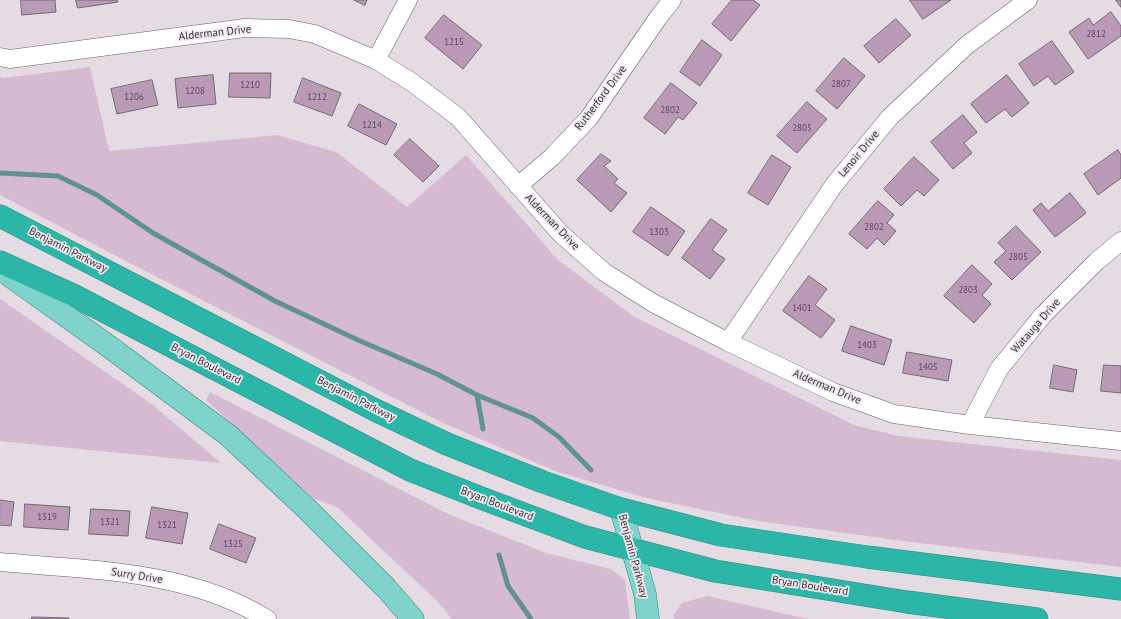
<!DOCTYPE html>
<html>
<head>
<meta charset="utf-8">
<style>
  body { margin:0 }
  canvas { display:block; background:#e5dbe3 }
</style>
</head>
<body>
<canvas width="1121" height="619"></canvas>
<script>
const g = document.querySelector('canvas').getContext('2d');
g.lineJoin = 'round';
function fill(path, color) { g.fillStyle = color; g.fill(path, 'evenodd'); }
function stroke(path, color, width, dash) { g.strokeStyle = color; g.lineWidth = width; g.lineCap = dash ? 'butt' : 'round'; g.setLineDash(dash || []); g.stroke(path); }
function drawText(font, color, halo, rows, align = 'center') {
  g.font = font + ' "PT Sans",sans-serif'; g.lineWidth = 3.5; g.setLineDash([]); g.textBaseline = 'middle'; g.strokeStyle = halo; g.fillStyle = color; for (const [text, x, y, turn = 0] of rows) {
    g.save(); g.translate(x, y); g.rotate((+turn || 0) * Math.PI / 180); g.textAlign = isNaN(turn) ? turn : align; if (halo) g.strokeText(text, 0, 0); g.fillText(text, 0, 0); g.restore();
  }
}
const green = new Path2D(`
  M90,67L109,151L277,135L336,152L407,207L466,155L558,260L633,316L854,425L898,436L1121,460V567L903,541L758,521L646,498L555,471L441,422L122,259L0,195V77L4,78Z
  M0,299L153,405L221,463L0,441Z
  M210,392L448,514L546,553L611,569L625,580L630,619H452L437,601L337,507L314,499L206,400Z
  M707,596L808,619H674L673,615L682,603Z`);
const stream = new Path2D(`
  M0,173L58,176L97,195L153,233L275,301L358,340L437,374L477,395L533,418L559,437L591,470
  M477,395L483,429
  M499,555L508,586L531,619`);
const building = new Path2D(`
  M21,0H55L56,12L22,15Z
  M76,0H117L118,2L78,8Z
  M354,0H367L365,5Z
  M732,0H753L760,5L731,41L712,24Z
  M910,0H951L923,19Z
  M1116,0H1121V7Z
  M1111,12L1121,26V36L1088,59L1069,32L1089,18L1093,25Z
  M444,15L482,45L463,69L425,38Z
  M896,19L911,35L879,63L864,46Z
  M702,40L722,55L700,86L680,72Z
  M1052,41L1074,72L1055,85L1048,76L1034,86L1019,64Z
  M844,58L865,76L837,109L816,91Z
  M230,73H271L270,98L229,97Z
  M213,75L216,104L178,108L175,79Z
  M1007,75L1029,103L1012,117L1005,109L986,123L971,104Z
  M303,78L341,93L332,116L294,102Z
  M152,80L158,105L117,114L111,89Z
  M671,83L697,103L683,120L678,117L665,134L644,118Z
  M807,102L827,119L797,153L777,136Z
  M359,104L397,124L386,145L348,126Z
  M963,115L977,132L964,143L972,153L953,169L931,142Z
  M410,139L439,166L423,182L394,155Z
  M1118,150L1121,155V178L1098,195L1084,174Z
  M601,154L611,161L604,166L618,179L614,183L627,193L611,212L577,180Z
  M772,155L791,167L768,205L748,193Z
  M914,157L939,180L924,196L917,190L901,206L884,189Z
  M1070,193L1086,213L1055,237L1033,210L1041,203L1048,211Z
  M878,201L894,215L887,223L896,231L884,245L877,238L867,249L849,234Z
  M651,207L685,231L668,256L633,232Z
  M711,219L727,230L712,250L725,259L710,279L682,258Z
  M1016,226L1041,252L1012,280L994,262L1006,251L998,243Z
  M972,265L992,284L982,295L991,304L974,323L944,296Z
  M809,276L827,289L815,305L835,320L821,338L783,311Z
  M851,326L892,340L884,365L842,351Z
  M907,352L952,360L948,381L903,373Z
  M1054,365L1077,370L1073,392L1050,388Z
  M1104,365L1121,366V393L1101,391Z
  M0,500L14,502L11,526L0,525Z
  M25,504L70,507L68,530L24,527Z
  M152,507L188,513L182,544L146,538Z
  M91,509L130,511L128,536L89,534Z
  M219,524L256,538L246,563L210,549Z
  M32,617L69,618V619H32Z`);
const minor = new Path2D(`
  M0,57L10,59L245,28L289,29L315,34L376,60L413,83L458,117L560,233L604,272L653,303L728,342L833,392L894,414L970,425L1121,441
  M376,60L408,0
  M518,186L552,157L589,118L658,18L672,0
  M728,342L834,185L890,117L967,45L1028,0
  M970,425L999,369L1043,315L1097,261L1121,241
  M0,562C90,570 188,570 267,619`);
const major = new Path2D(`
  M0,269L107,345L228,435L307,509L386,588L413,619
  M621,509L645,594L648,619`);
const highway = new Path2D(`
  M0,216L375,410L447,444L543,482L621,509L721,535L867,557L1121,589
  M0,262L73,295L410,470L481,498L585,537L715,571L907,602L1037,619`);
const numberNames = [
  ["2812",1096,34],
  ["1215",454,42],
  ["2807",841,84],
  ["1210",250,85],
  ["1208",195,91],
  ["1206",134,97],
  ["1212",317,97],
  ["2802",670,110],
  ["1214",372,125],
  ["2805",802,128],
  ["2802",874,227],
  ["1303",659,232],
  ["2805",1018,257],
  ["2803",968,290],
  ["1401",802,308],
  ["1403",867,345],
  ["1405",928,367],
  ["1319",47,517],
  ["1321",110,522],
  ["1321",167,525],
  ["1325",233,544]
];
const streetNames = [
  ["Alderman Drive",215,33,-6],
  ["Rutherford Drive",601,98,-53],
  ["Lenoir Drive",859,154,-50],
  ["Alderman Drive",552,222,46],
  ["Benjamin Parkway",68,250,27],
  ["Watauga Drive",1036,326,-49],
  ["Bryan Boulevard",206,364,27],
  ["Alderman Drive",827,387,23],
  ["Benjamin Parkway",356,399,27],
  ["Bryan Boulevard",497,504,21],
  ["Benjamin Parkway",633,556,75],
  ["Surry Drive",137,576,9],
  ["Bryan Boulevard",810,586,9]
];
fill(green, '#d5bad1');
stroke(stream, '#61938c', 5);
fill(building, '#bb9ab7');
stroke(building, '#726971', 1);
stroke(minor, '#675e66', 19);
stroke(major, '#2e877f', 23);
stroke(highway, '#2e877f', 23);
stroke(minor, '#fff', 18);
stroke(major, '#80d3ca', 22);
stroke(highway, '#2bb6a7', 22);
drawText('9px', '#564b55', null, numberNames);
drawText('11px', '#353134', '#f2e8f1', streetNames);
</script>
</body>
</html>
